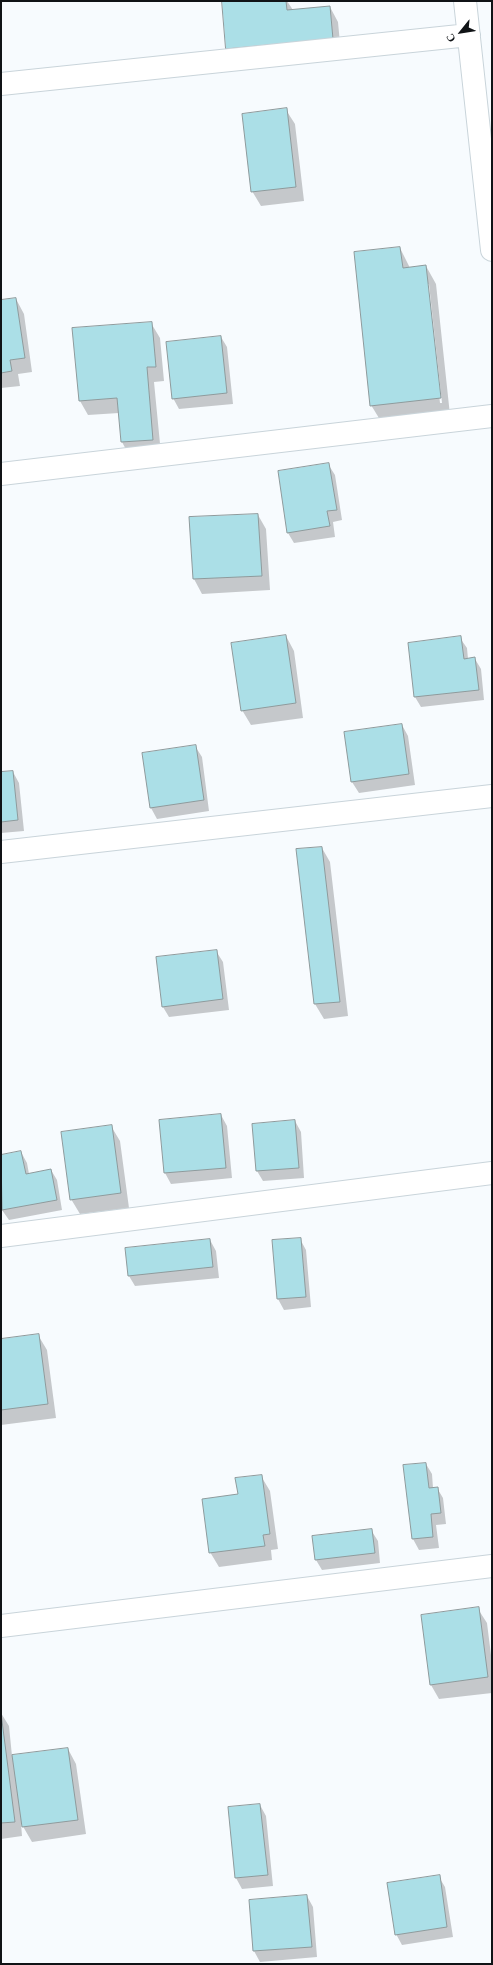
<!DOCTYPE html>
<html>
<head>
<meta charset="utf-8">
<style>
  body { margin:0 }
  #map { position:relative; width:493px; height:1965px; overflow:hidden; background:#f7fbfe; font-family:"Libre Baskerville",serif }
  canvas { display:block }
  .frame { position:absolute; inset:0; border:2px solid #101316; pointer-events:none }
  .north { position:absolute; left:441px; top:12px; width:40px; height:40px; -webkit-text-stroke:3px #fff; paint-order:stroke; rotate:240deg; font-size:11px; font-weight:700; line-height:16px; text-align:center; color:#101316 }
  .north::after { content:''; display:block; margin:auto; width:14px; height:18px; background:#101316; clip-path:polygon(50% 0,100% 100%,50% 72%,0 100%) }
</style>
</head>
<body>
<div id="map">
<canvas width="493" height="1965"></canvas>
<div class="frame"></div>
<div class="north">С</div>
</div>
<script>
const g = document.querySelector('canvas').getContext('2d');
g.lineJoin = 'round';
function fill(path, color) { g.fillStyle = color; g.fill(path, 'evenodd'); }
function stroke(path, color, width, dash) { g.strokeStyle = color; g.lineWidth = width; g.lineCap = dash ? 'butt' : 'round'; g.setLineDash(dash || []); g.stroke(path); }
const shadow = new Path2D(`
  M227,1H287L293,10L330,7L338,22L341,54L236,63L227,49Z
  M286,110L295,124L304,201L261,206L252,191Z
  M400,248L410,268L426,266L436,284L450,415L382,423L371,405ZM427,284H429L442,403H440Z
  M16,299L24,314L32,372L18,374L20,386L1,388V301Z
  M151,323L160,338L164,381L154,382L161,454L130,457L122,442L119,413L88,415L80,401Z
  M221,337L227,347L233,404L179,409L173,398Z
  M328,464L335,475L342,520L333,522L335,537L294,543L288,533Z
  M258,515L266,529L270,590L202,594L194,579Z
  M286,636L294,651L303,718L251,725L242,710Z
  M460,638L467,648L468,659H475L481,669L484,700L421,707L415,697Z
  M402,725L408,736L415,785L359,793L352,782L346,733Z
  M195,746L202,757L209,811L157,819L151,808L143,754Z
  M13,772L19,783L24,831L1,833V773Z
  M322,848L330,862L348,1016L324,1019L315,1004L297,850Z
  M216,951L223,962L229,1010L169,1017L163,1007Z
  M1,997L2,1013H1Z
  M221,1115L227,1126L232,1178L171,1184L165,1173L160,1121Z
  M295,1121L301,1132L304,1178L263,1181L257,1171Z
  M111,1126L120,1141L129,1208L80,1214L71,1199Z
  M21,1152L27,1163L29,1174L51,1170L57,1180L62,1210L9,1220L2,1210L1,1202V1156Z
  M300,1239L306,1250L311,1307L284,1310L278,1299Z
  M210,1240L216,1251L219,1278L135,1286L129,1276Z
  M38,1335L47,1350L56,1418L1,1425V1340Z
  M426,1464L432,1474L433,1488H437L443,1498L446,1524L436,1525L439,1548L419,1550L413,1539L405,1466Z
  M261,1476L270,1491L278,1549L271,1550L272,1560L219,1567L210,1552L239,1495Z
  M371,1530L378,1541L380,1563L322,1570L316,1560Z
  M478,1609L487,1623L492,1663V1693L439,1699L431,1685Z
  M1,1713L9,1726L12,1756L68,1749L76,1764L86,1834L32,1842L21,1823L22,1836L1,1839Z
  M260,1805L266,1816L273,1886L242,1889L236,1878L229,1808Z
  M439,1877L445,1887L453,1937L402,1945L396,1934Z
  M307,1896L313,1907L317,1957L260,1962L254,1951L250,1901Z`);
const building = new Path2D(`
  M222,1H286L287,10L330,6L333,39L226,49Z
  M287,108L296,187L251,192L242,114Z
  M400,247L403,268L426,265L441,398L370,406L354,252Z
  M16,298L25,358L10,360L12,371L1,373V300Z
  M152,322L156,367H147L153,440L121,442L117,398L79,401L72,328Z
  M221,336L227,393L172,399L166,342Z
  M329,463L337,510L327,511L330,526L287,533L278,471Z
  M258,514L262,576L193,579L189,517Z
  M286,635L296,703L241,711L231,643Z
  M461,636L464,659L475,657L479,690L414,697L408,643Z
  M402,724L409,774L351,782L344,732Z
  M196,745L204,800L150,808L142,753Z
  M13,771L18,820L1,822V772Z
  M322,847L340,1002L314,1004L296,849Z
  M217,950L223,999L162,1007L156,957Z
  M221,1114L226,1168L164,1173L159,1120Z
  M295,1120L299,1168L256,1171L252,1124Z
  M112,1125L121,1193L70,1200L61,1132Z
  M21,1151L26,1174L51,1169L57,1200L2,1210L1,1155Z
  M301,1238L306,1297L277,1299L272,1240Z
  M210,1239L213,1267L128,1276L125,1248Z
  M39,1334L48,1404L1,1410V1339Z
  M426,1463L429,1488L438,1487L441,1513L431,1514L433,1537L412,1539L403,1465Z
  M262,1475L270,1534L263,1535L265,1546L209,1553L202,1499L238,1494L235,1478Z
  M372,1529L375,1553L315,1560L312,1536Z
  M479,1607L488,1677L430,1685L421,1615Z
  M1,1713L15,1822L1,1823Z
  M68,1748L78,1820L22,1827L12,1755Z
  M260,1804L268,1875L235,1878L228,1807Z
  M440,1875L447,1927L395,1935L387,1883Z
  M307,1895L312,1947L253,1951L249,1900Z`);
const minor = new Path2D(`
  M465,1L492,250
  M1,84L469,35
  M1,474L492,416
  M1,852L492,796
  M1,1236L492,1173
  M1,1626L492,1566`);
fill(shadow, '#0003');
fill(building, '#abdfe7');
stroke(building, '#8e9a9c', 1);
stroke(minor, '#c9d4da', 24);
stroke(minor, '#fff', 22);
</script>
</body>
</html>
